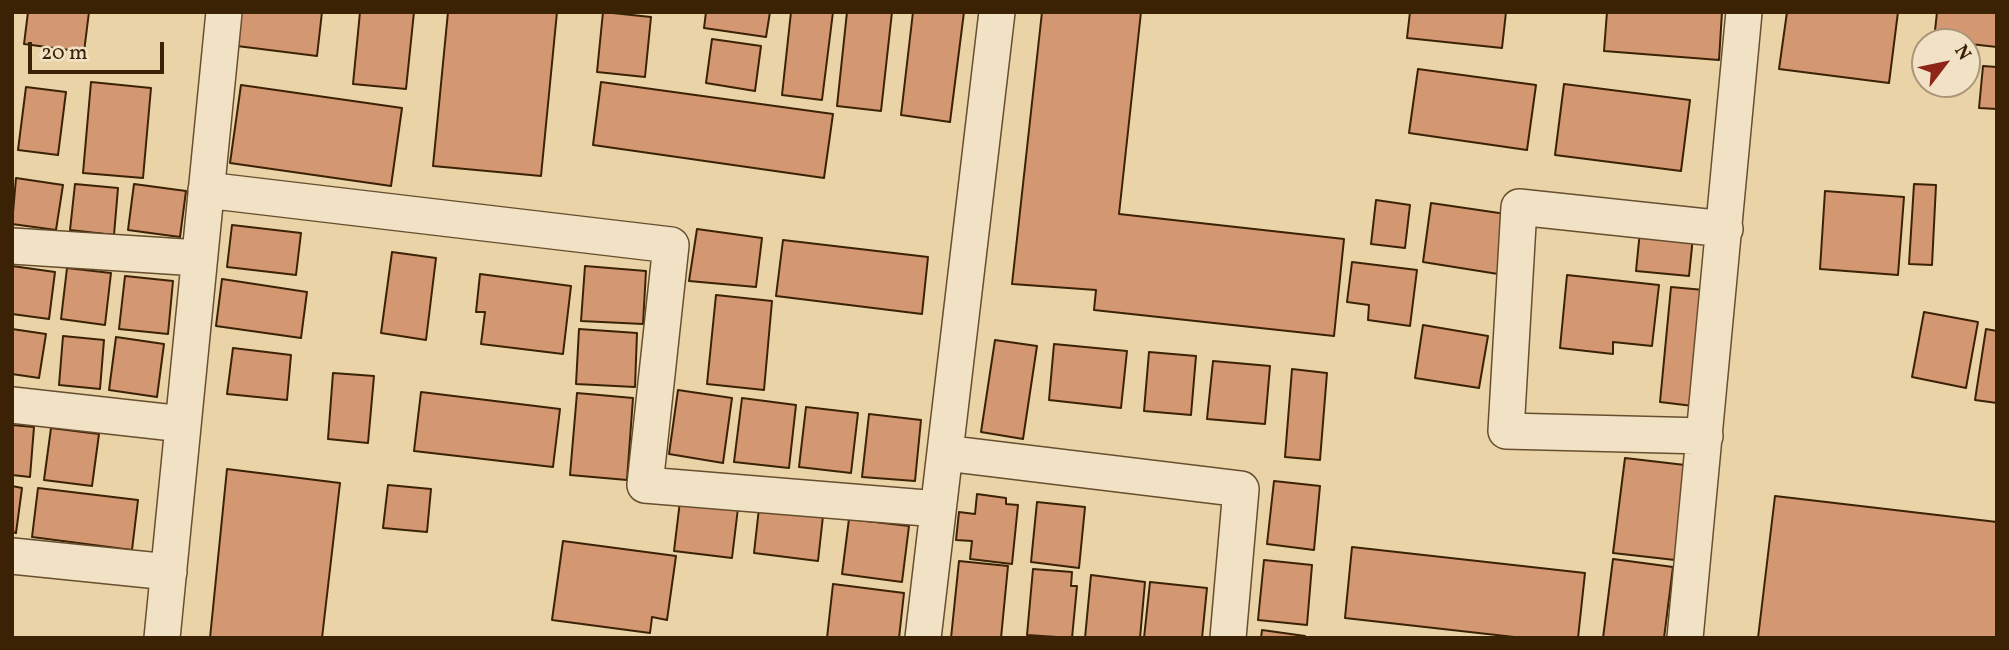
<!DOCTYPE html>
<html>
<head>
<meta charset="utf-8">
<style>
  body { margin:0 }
  #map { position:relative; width:2009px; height:650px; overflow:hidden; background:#e9d3a7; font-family:Vollkorn,serif }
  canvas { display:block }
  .frame { position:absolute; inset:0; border:14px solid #3c2205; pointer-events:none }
  .north { position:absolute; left:1911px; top:28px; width:70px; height:70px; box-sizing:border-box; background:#f1e2c6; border:2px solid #a99579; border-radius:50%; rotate:58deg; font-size:19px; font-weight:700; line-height:28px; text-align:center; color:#3c2205 }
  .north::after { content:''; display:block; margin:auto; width:24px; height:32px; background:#8f2418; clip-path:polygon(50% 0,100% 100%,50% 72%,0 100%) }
  .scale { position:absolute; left:28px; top:42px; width:136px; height:32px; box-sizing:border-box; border:4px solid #3c2205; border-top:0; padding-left:9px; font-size:21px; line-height:24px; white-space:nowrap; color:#3c2205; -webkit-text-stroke:5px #f1e2c6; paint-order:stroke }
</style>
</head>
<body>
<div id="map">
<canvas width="2009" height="650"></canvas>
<div class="frame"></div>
<div class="north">N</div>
<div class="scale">20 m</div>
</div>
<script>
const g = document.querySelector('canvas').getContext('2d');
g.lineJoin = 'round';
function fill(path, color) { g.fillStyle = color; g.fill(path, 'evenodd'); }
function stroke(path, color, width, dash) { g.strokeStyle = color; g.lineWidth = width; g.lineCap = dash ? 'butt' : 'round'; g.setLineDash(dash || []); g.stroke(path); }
const building = new Path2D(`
  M28,12H89L84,52L24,44Z
  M241,12H322L317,56L237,46Z
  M360,12H414L406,89L353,84Z
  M448,12H557L541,176L433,166Z
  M603,12L651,17L645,77L597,72Z
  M706,12H770L766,37L704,28Z
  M791,12H833L822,100L782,95Z
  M847,12H892L881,111L837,106Z
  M913,12H964L950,122L901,115Z
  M1042,12H1141L1119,214L1344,239L1334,336L1094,310L1096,290L1012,284Z
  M1410,12H1506L1502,48L1407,38Z
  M1607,12H1722L1719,60L1604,51Z
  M1787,12H1898L1889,83L1779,69Z
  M1937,12H1997V47L1934,40Z
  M712,39L761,46L755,91L706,83Z
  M1983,66L1997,67V109L1979,108Z
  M1418,69L1536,85L1527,150L1409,133Z
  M91,82L151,88L143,178L83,173Z
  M601,82L833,114L824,178L593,145Z
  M1564,84L1690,100L1681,171L1555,155Z
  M241,85L402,108L391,186L230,163Z
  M26,87L66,92L58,155L18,150Z
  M16,178L63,185L56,230L12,224Z
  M75,184L118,188L114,235L70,230Z
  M134,184L186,191L180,237L128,230Z
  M1914,184L1936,185L1932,265L1909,264Z
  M1825,191L1904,197L1898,275L1820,269Z
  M1376,200L1410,205L1405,248L1371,244Z
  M1431,203L1506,214L1498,274L1423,262Z
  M232,225L301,233L296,275L227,267Z
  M697,229L762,238L756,287L689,281Z
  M1640,231L1693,237L1689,276L1636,271Z
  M783,240L928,257L922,314L776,296Z
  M392,252L436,258L426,340L381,333Z
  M1352,262L1417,270L1410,326L1368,320L1369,305L1347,302Z
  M12,266L55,272L49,319L12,314Z
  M585,266L646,271L643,324L581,321Z
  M67,268L111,273L105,325L61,319Z
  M480,274L571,286L563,354L481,344L485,312H476Z
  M1567,275L1659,285L1652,346L1613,342V354L1560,348Z
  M125,276L173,281L168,334L119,329Z
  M222,279L307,292L301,338L216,326Z
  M1671,287L1704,290L1693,406L1660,402Z
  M716,295L772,301L764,390L707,384Z
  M1924,312L1978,322L1966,388L1912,377Z
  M1423,325L1488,336L1479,388L1415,378Z
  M12,329L46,334L39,378L12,374Z
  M579,329L637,333L635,387L576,384Z
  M1986,329L1997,331V403L1975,400Z
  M63,336L104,340L100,389L59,385Z
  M116,337L164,344L157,397L109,390Z
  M995,340L1037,346L1023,439L981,432Z
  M1054,344L1127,351L1121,408L1049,400Z
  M233,348L291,355L287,400L227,394Z
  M1149,352L1196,356L1191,415L1144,411Z
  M1213,361L1270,366L1265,424L1207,419Z
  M1292,369L1327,373L1320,460L1285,457Z
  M333,373L374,376L368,443L328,439Z
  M678,390L732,398L723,463L669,454Z
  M421,392L560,409L553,467L414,451Z
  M577,393L633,398L627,480L570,475Z
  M742,398L796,405L789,468L734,462Z
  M806,407L858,413L851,473L799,467Z
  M869,414L921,420L915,481L862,477Z
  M12,425L34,427L30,477L12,475Z
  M51,428L99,434L92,486L44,480Z
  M1625,458L1685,465L1675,560L1613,553Z
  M227,469L340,483L322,638H210Z
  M1274,481L1320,486L1314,550L1267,544Z
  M388,485L431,489L427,532L383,528Z
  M12,486L22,488L16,533L12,532Z
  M38,488L138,500L132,550L32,537Z
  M977,494L1006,498V504L1018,505L1012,564L970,559L972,541L956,540L959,512L975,514Z
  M1775,496L1997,522V638H1758Z
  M680,501L738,508L732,558L674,551Z
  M1037,502L1085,507L1079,568L1031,562Z
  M759,508L823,516L818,561L754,553Z
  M849,519L909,526L902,582L842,574Z
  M563,541L676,556L667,620L652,617L650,633L552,620Z
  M1352,547L1585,573L1578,638H1523L1345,618Z
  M1613,559L1673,567L1664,638H1603Z
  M1264,560L1312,565L1307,625L1258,620Z
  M959,561L1008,566L1001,638H951Z
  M1033,569L1072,572L1071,586H1077L1072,638L1027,635Z
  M1091,575L1145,582L1140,638H1085Z
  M1150,582L1207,588L1202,638H1144Z
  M833,584L904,593L899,638H827Z
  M1262,630L1305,636V638H1261Z`);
const minor = new Path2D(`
  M206,190L671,245L645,485L938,509
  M12,246L199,258
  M12,405L183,424
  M1705,436L1506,431L1519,207L1725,229
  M945,453L1241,489L1228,638
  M12,556L169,572
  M162,638L224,12
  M923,638L997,12
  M1685,638L1744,12`);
fill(building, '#d39772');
stroke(building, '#3c2205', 2);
stroke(minor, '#674e2e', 38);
stroke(minor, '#f1e2c6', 35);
</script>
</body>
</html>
